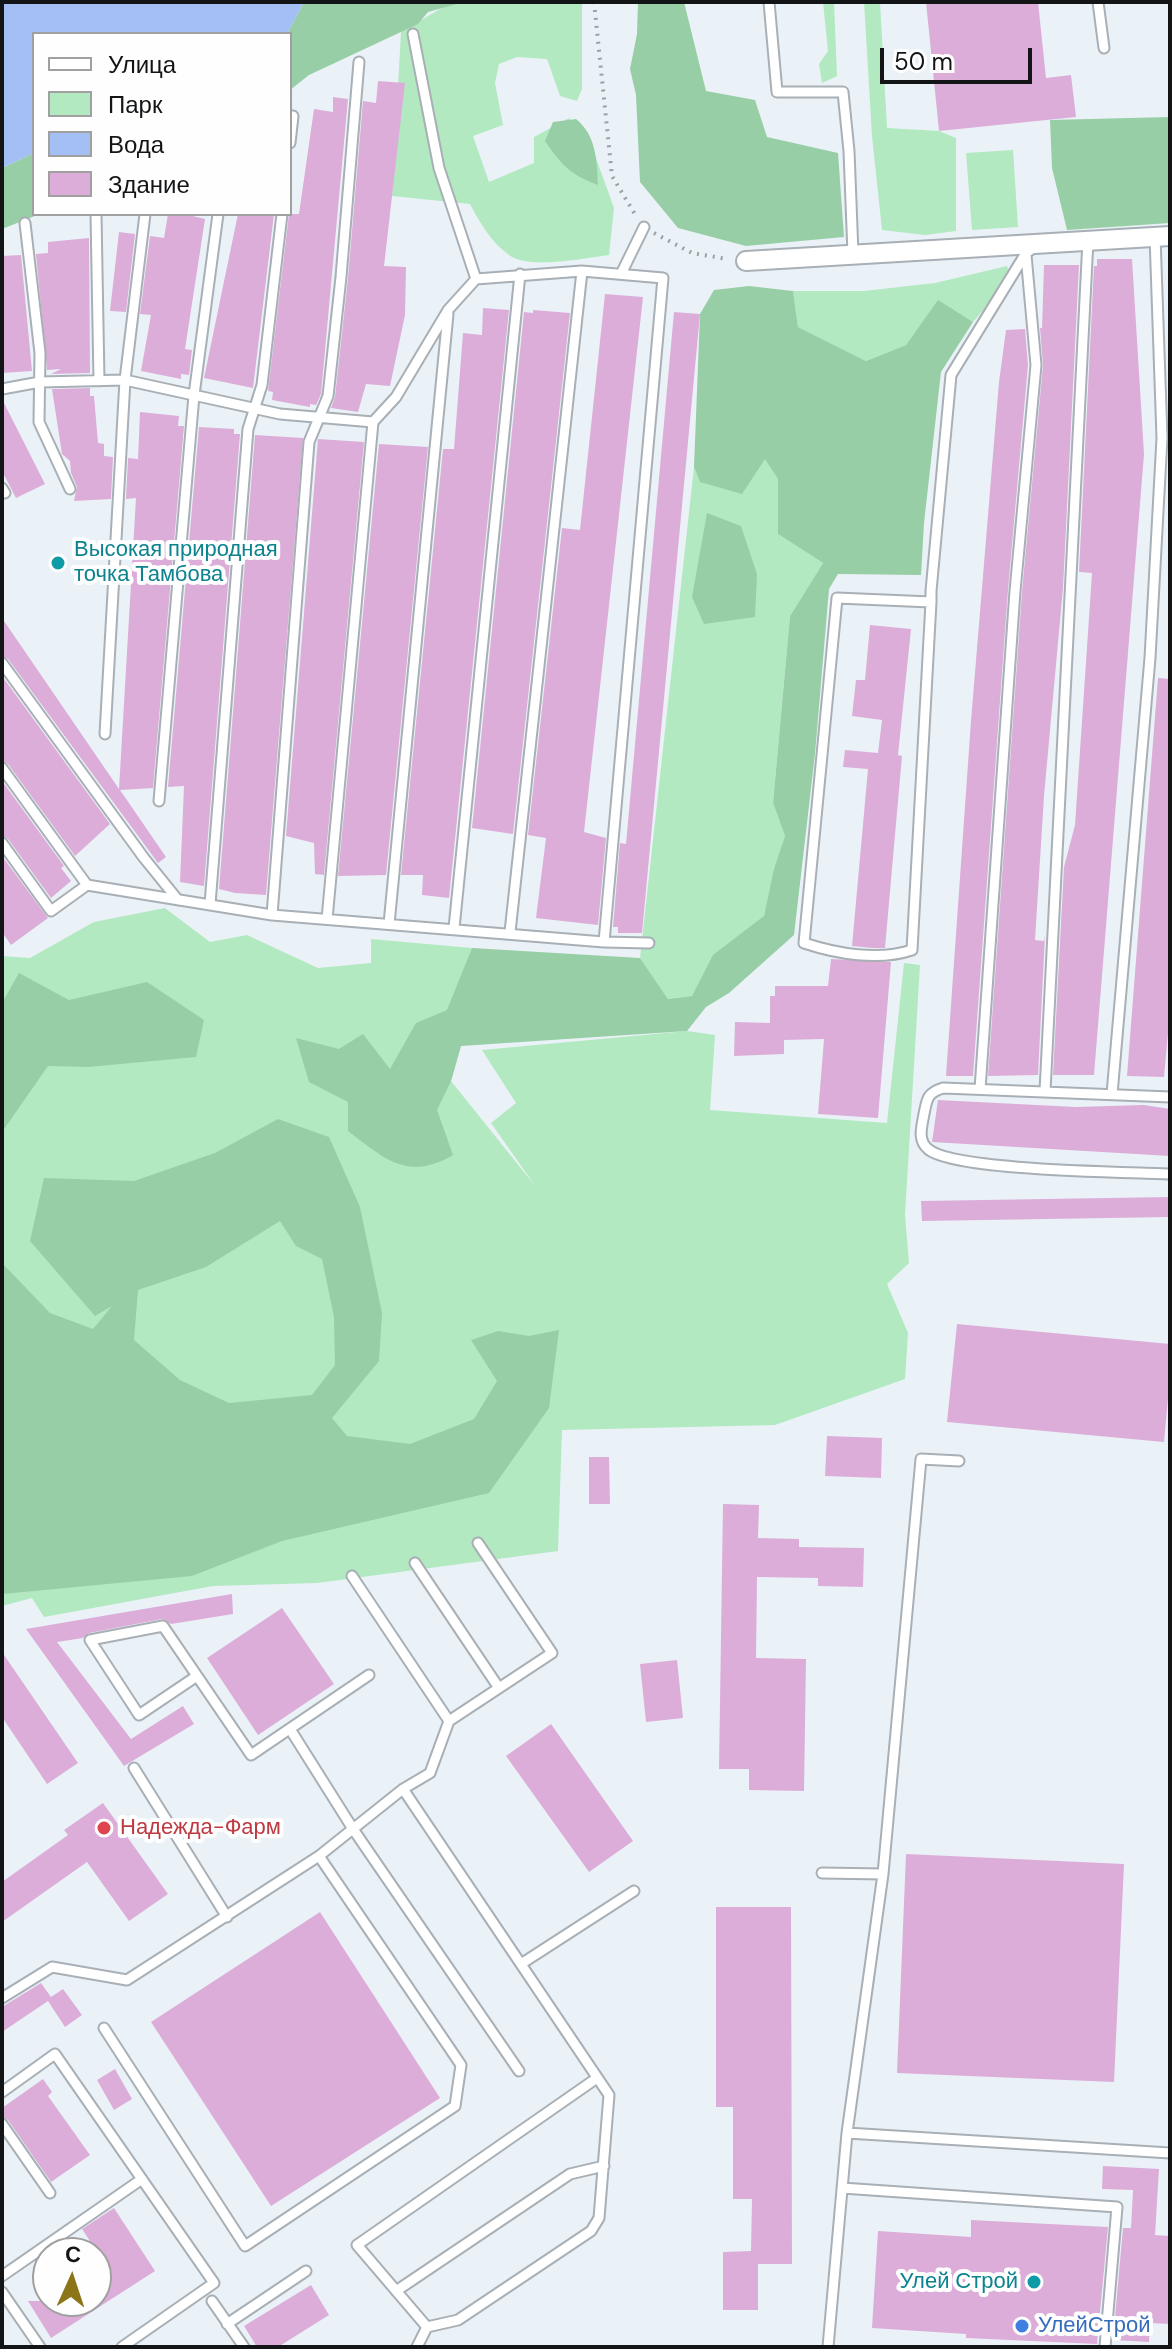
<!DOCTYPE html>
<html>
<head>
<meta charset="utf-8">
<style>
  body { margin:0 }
  #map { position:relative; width:1172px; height:2349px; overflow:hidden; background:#eaf2f8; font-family:"DM Sans",sans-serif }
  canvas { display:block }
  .frame { position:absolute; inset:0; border:4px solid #121416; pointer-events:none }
  .legend { position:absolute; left:32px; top:32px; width:260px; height:184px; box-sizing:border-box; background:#fefefe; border:2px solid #a0a0a1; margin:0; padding:10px 14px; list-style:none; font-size:24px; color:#121416 }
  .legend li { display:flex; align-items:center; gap:16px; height:40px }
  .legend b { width:40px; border:2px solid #a0a0a1 }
  .north { position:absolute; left:32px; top:2237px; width:80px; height:80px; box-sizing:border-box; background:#fefefe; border:2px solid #a0a0a1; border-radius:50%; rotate:3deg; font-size:22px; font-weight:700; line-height:32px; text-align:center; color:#121416 }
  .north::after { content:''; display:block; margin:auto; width:28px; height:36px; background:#8c7519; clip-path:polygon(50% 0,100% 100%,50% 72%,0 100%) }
  .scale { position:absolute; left:880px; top:48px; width:152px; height:36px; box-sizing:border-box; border:4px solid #121416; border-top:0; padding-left:10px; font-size:24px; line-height:28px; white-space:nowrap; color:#121416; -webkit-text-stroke:6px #fefefe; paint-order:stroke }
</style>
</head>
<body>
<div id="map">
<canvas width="1172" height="2349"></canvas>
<div class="frame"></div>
<ul class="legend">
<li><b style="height:10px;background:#fff"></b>Улица</li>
<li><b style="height:22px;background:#b2e9c1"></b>Парк</li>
<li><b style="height:22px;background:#a4bff3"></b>Вода</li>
<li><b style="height:22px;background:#dcadd9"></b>Здание</li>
</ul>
<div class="north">С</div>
<div class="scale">50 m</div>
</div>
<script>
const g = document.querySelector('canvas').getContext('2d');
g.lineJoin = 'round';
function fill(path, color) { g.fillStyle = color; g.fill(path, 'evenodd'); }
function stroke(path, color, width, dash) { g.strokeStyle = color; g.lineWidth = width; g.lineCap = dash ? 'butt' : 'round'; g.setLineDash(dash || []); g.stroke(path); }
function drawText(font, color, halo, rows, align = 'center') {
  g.font = font + ' "DM Sans",sans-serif'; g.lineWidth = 8; g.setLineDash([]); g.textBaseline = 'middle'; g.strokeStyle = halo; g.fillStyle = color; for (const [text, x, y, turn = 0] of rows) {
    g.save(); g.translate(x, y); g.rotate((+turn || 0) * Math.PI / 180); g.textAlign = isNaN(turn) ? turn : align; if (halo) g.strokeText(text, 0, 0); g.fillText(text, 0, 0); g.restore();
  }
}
const green = new Path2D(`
  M457,2H582V89L577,101L560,96L547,59L517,57L499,64L495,83L503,125L473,136L489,182L534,163V137L569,118L592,147L614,208L609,255C585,258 529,270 509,255C491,242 480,223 470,204L392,196L401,32L440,9Z
  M823,2H834L837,76L822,83L819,64L828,51Z
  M864,2H880L887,128L939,131L956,138V231L925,235L882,230L872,136Z
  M1013,150L1018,227L972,230L966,153Z
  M1007,266L1011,278L973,322L938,301L906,345L866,361L798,327L793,291H864L935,283Z
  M765,458L778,479V534L823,563L790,616L773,803L785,836L764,916L692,996L668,999L640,958L694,467L700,482Z
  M165,908L210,942L247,935L318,968L371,963V939L472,948L461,1046L451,1081L536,1187L491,1123L516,1103L482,1050L687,1031L715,1035L710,1110L887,1123L904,963L920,965L905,1215L909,1263L887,1284L908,1333L905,1379L775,1425L562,1430L558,1551L317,1583L213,1586L44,1617L32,1598L2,1606V956L30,958L94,922Z`);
const forest = new Path2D(`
  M304,2H464L428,12L418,24L309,75L290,90V34H287Z
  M638,2H684L706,91L755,100L767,137L838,153L844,237L746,246L678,228L640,182L636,95L630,69L637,34Z
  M1170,117V223L1067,230L1052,168L1050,120Z
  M576,119C596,135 597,160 598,185C571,175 561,165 545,141L553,122Z
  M34,153V214H40L2,229V168Z
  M749,286L793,291L798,327L866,361L906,345L938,300L973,322L941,372L924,523L921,575L838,574L829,589L815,754L794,935L729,993L706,1007L687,1031L461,1046L451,1081L437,1110L453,1155C407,1182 384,1158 348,1131V1102L309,1082L296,1038L339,1049L363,1034L390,1069L416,1023L447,1010L472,948L640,958L668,999L692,996L713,955L764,916L774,869L785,836L773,803L790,616L823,563L778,534V479L765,459L742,494L700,482L694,467L700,314L714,290Z
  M707,513L741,526L757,574L755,617L704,624L692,597Z
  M19,973L69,1000L147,982L204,1020L196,1057L88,1067L48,1066L2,1132V1003Z
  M278,1119L329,1137L360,1207L382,1313L379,1361L332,1418L347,1436L410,1444L474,1419L497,1381L471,1340L498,1331L529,1336L559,1330L549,1408L489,1493L282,1541L192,1576L2,1594V1263L50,1313L93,1329L112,1306L95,1316L30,1241L44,1178L134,1181L215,1153ZM280,1221L296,1246L322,1259L334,1317L335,1365L312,1395L229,1403L180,1380L134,1340L138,1290L206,1267Z`);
const water = new Path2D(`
  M2,2H304L287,34H34V153L2,168Z`);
const building = new Path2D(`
  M926,2H1038L1046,78L1071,75L1076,117L939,131Z
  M378,81L405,83L384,266L406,267L405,315L390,386L366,384L358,412L331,408L335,397L348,278L363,101L376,103Z
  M333,97L348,99L321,394L316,405L310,404V407L272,400L273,392L268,391L289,214H299L314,109L333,112Z
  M168,214H184L205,219L185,349L192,350L189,375L181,374V379L141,371L151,315L140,314L150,236L164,238Z
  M238,214H274L253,388L204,378Z
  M119,232L135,234L126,312L110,311Z
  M89,238L90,373L51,374L61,369L47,370L36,254L48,253V242Z
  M21,255L32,371L2,373V256Z
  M1097,259H1132L1144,454L1094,1075H1053L1064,867L1075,825L1092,573L1079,572L1094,266H1097Z
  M1044,265H1079L1063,588L1044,796L1035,940L1044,941L1045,935L1038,1075L988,1076L1022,592L1043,365L1040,328H1042Z
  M605,294L643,297L584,832L606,838L598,925L536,918L546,838L528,835L562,528L580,530Z
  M483,308L509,310L449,898L422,895L423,875H401L443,449H454L463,333L482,335Z
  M533,310L570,313L513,834L472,828L524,312L533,313Z
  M674,312L700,314L642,933H618V927H613L620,843L626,844Z
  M1025,329L1028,365L1008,590L973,1076H946L971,721L999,382L1006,330Z
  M90,388V396H94L98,443L104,444V456L113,457L111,499L74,501L77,487L71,473L70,461L62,454L52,389Z
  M2,399L45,484L16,498L2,471Z
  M140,412L179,416L178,426H184L153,788L120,790L166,857L158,863L8,659L2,656V618L119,789L136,498L126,499L128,458L138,459Z
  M199,427L234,429V434H240L204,886L180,882L184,786L168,787Z
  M255,435L303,438L266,895L235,893L219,889Z
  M318,439L364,442L324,875L315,874L314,843L286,836Z
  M379,444L428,447L386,875L338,876Z
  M870,625L911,629L898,755L902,756L885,948H872L852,946L868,769L843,767L845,750L878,753L882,720L852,716L856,680H865Z
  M2,676L110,824L75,856L8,764L2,761Z
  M1158,678L1170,679V1011L1164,1077L1127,1076Z
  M2,781L64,866L61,868L71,881L51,898L8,839L2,836Z
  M2,856L48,918L11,945L2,932Z
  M831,959L891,962L878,1118L818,1114L824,1039L784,1040V1054L734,1056L735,1022L770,1023V996H775V986H828Z
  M938,1100L1076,1107L1144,1105L1170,1109V1156L932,1142Z
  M1170,1197V1217L922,1221L921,1201Z
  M957,1324L1170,1344V1376L1164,1442L947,1422Z
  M827,1436L882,1438L881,1478L825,1476Z
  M589,1457H609L610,1504H589Z
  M723,1504L759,1505L758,1538L799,1539V1547L864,1548L863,1587L818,1586V1578L757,1577L756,1658L806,1659L804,1791L749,1790V1769H719Z
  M232,1594L233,1614L171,1624L162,1619L89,1633L83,1638L57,1642L131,1739L183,1706L194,1724L124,1766L26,1629Z
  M282,1608L334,1684L258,1735L207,1658Z
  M2,1652L78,1763L47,1784L2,1717Z
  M677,1660L683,1718L646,1722L640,1664Z
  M551,1724L633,1841L589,1872L506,1756Z
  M103,1803L168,1894L129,1921L87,1862L2,1922V1882L68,1835L64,1830Z
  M906,1854L1124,1864L1114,2082L897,2073Z
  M716,1907H791L792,2264H758V2310H723V2252L751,2251L752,2199H733V2107H716Z
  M320,1912L440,2098L271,2206L151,2022Z
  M41,1983L51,1997L63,1989L82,2015L65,2027L48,2001L2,2032V2007Z
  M115,2069L132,2099L114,2110L97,2080Z
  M43,2079L52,2092L48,2096L90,2155L51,2182L8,2120L2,2117V2108Z
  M1103,2166L1159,2169L1155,2235L1170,2236V2324L1150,2323L1149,2342L1113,2340L1123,2228H1131L1133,2190L1102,2189Z
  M114,2208L155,2271L51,2338L28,2301H96V2250L82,2229Z
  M971,2220L1108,2227L1097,2344L966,2338V2334L872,2328L878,2231L971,2237Z
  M311,2285L329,2315L278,2347H257L244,2326Z`);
const path = new Path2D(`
  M594,2L612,176L636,216
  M654,233L692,253L727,259`);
const lane = new Path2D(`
  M769,2L777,92H843L849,151L853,254
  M1098,2L1104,48
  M413,34L439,168L476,279
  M290,143L293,116
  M96,214L99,381
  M25,223L40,353L39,422L70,489
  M621,274L644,227
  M2,389L40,382L125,380L280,414L373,422L396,397L448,310L476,279L582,271L663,278L604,942
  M2,488L5,493
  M931,602L837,598L804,943C837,954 879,961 912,950L931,602V591L951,375L1026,253L1035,247
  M2,663L144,858L178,900
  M105,734L125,380L145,214
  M2,768L87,885L272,915L604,942L649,943
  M159,801L194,395L218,214
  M2,843L51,911L87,885
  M210,904L248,429L262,385L282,214
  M272,915L309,442L328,396L341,277L359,62
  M327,919L373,422
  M389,924L448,314
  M454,928L520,274
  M510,932L582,271
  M980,1089L1015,591L1036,365L1026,255
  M1045,1091L1088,240
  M1112,1094L1150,658L1162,438L1155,236
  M1170,1097L943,1088C927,1093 927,1099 924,1114C922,1126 917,1140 928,1149C953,1171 1128,1172 1170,1174
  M478,1543L552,1653L499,1688
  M352,1576L449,1721
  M197,1676L139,1715L90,1640L163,1626L251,1755L369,1675
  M290,1729L353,1829L519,2071
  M134,1768L227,1917
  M403,1789L609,2095L599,2218L591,2231L458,2320L427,2327L417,2347
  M822,1873L883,1874L847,2133L828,2347
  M883,1874L921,1459L959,1461
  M521,1964L634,1891
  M2,1998L52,1967L127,1980L319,1856L403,1789L430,1773L449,1721L499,1688L415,1563
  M104,2028L245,2246L455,2106L461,2065L319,1856
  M2,2092L55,2054L214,2283L122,2347
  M2,2124L50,2193
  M847,2133L1170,2153
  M842,2188L1117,2207L1105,2347
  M2,2276L142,2179
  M396,2291L570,2174L604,2166
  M2,2292L40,2347
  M212,2301L244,2347
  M227,2324L306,2271
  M427,2327L357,2245L597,2078`);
const street = new Path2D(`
  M746,261L1170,236`);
const markers = [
  [58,563,8,"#0f9aa8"],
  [104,1828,8,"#e0444e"],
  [1034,2282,8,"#0f9aa8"],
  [1022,2326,8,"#3f7fe0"]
];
const cultureNames = [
  ["Высокая природная",74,550],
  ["точка Тамбова",74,575],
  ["Улей Строй",1018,2282,"right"]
];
const healthNames = [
  ["Надежда-Фарм",120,1828]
];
const shopNames = [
  ["УлейСтрой",1038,2326]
];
fill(green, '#b2e9c1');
fill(forest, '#97cea6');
fill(water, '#a4bff3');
fill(building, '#dcadd9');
stroke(lane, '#a8afb5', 13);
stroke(street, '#a8afb5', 22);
stroke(path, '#9aa0a4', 4, [2, 6]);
stroke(lane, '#fff', 9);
stroke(street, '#fff', 18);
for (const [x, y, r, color] of markers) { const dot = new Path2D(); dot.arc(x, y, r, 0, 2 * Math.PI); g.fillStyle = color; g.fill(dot); stroke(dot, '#fefefe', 3); }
drawText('22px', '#0d838f', '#fefefe', cultureNames, 'left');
drawText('22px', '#be3a42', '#fefefe', healthNames, 'left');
drawText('22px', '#366cbe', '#fefefe', shopNames, 'left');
</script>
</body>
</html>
